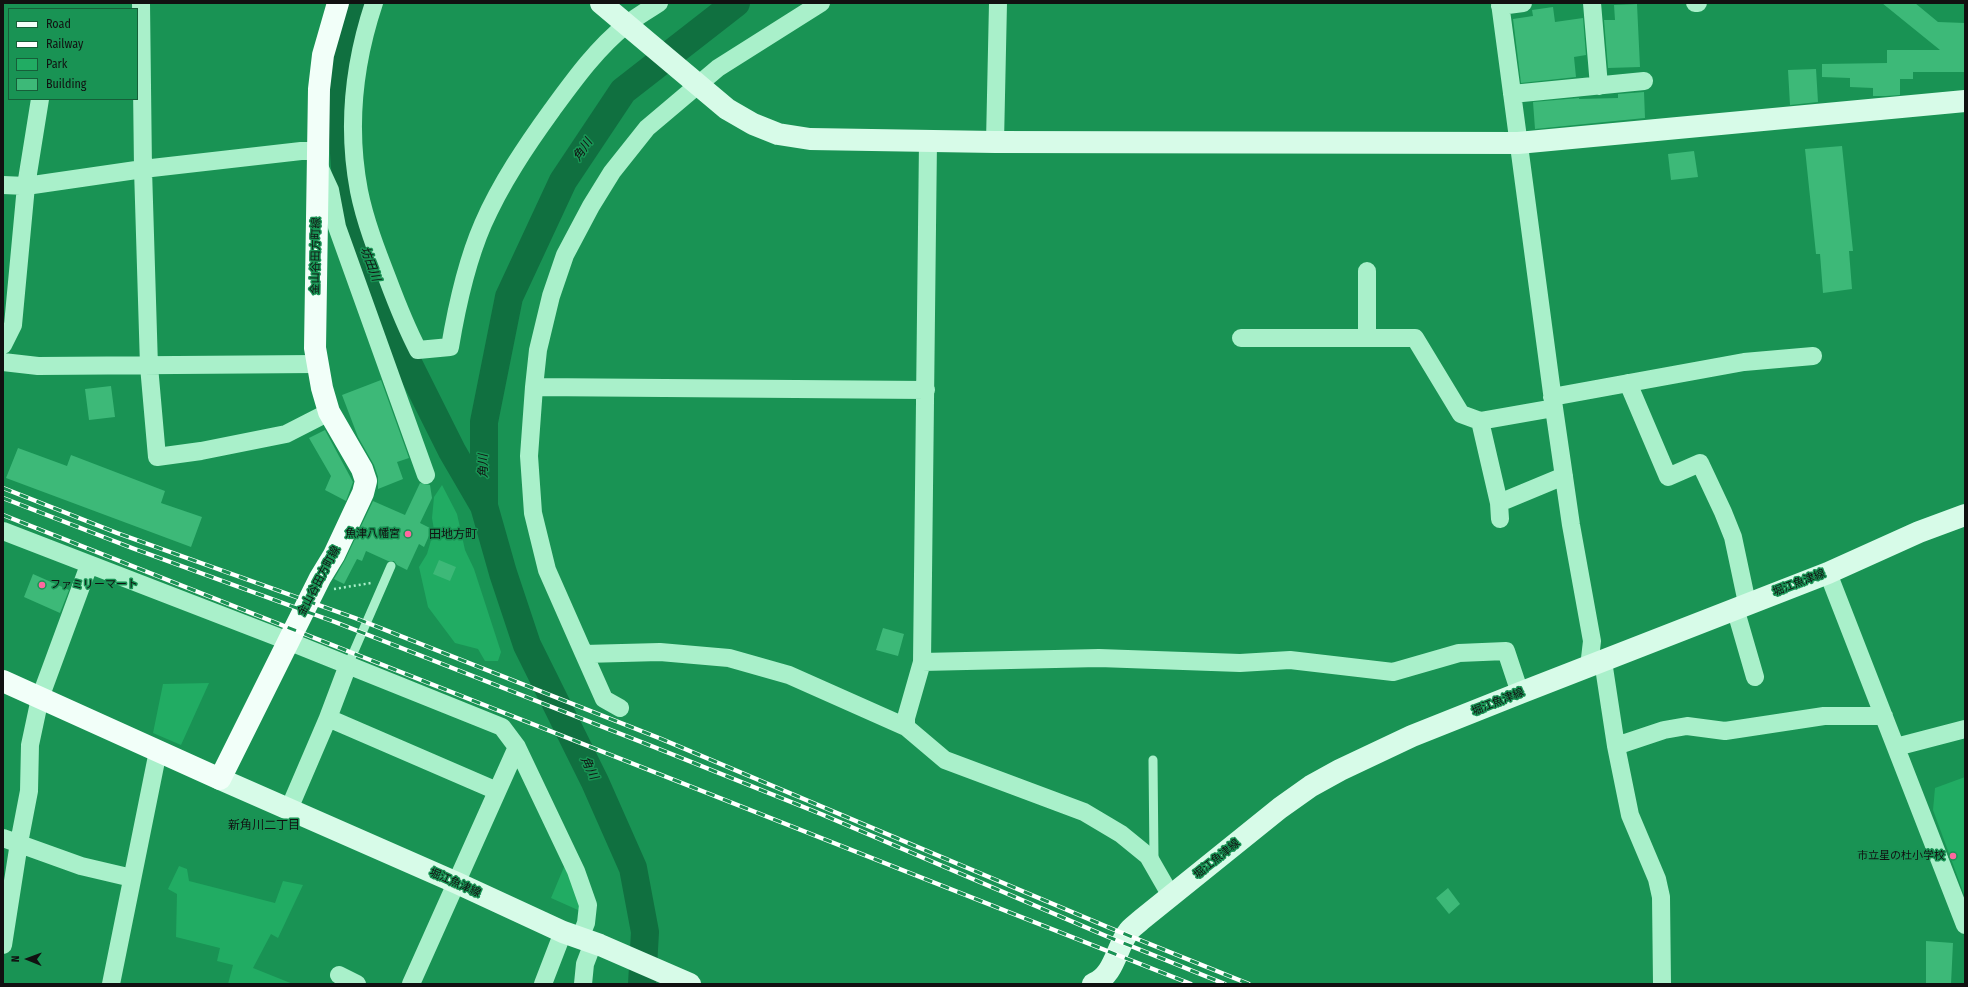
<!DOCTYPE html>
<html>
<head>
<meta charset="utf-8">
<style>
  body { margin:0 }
  #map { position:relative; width:1968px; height:987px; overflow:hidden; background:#199354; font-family:"Fira Sans Condensed",sans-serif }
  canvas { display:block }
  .frame { position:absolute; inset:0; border:4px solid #111; pointer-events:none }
  .legend { position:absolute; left:8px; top:8px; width:130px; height:92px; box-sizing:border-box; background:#199354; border:1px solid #165f39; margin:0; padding:5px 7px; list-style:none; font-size:12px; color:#111 }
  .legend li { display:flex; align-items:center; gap:8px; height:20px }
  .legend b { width:20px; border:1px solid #165f39 }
  .north { position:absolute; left:8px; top:939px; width:40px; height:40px; -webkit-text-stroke:3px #199354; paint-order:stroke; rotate:271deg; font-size:11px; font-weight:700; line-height:16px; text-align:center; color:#111 }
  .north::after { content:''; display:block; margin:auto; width:14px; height:18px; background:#111; clip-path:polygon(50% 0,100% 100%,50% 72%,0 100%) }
</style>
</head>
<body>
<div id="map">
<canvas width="1968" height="987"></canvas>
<div class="frame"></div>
<ul class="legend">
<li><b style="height:5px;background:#f2fff9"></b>Road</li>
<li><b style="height:5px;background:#fff"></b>Railway</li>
<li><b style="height:11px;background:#21ac63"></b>Park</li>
<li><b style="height:11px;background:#3db978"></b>Building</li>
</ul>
<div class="north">N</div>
</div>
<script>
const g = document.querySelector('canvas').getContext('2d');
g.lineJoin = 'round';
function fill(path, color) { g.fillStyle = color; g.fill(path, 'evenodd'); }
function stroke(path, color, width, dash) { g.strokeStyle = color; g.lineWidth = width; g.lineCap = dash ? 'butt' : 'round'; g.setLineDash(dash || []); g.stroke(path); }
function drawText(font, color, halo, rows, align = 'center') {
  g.font = font + ' "Fira Sans Condensed","Noto Sans JP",sans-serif'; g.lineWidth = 3; g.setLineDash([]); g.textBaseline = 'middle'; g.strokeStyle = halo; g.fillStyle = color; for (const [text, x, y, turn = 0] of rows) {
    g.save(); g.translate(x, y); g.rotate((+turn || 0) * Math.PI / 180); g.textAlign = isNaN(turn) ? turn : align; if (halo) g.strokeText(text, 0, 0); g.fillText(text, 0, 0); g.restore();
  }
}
const green = new Path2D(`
  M442,485L457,514L465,550L474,569L501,652L498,661H485L478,649L455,643L428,607L419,567L427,554L434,530L432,518L434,497Z
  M209,683L181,745L153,733L163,684Z
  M1965,777V897L1933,810L1935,788Z
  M569,855L587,914L551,898Z
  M179,866L187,869L189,881L275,903L283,881L303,885L278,938L271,934L253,968L293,984H228L233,965L217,961L220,948L176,937L177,894L168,889Z`);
const river = new Path2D(`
  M361,3L343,58L342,125L348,208L407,361L452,451L484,506
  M642,984L645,932L633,868L595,782L527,645L503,573L484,506V422L509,297L563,181L623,91L736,3`);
const building = new Path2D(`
  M1882,3H1915L1938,22L1965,23V72H1913V79H1900V95L1886,96H1873V88L1850,87V78L1822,77V64L1887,63V50H1940Z
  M1637,4L1640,67L1608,68L1604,20H1615L1614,5Z
  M1553,7L1555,22L1583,18L1586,55L1574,57L1576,77L1521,83L1513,19L1533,16L1532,10Z
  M1816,69L1818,102L1790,105L1788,70Z
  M1644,92L1645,118L1535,129L1533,102L1579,98V99L1618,98V94Z
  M1842,146L1853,251H1849L1852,289L1823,293L1820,254H1816L1805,149Z
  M1694,151L1698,177L1671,180L1668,154Z
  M381,380L409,458L397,462L403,479L378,489V477L374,465L358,437L342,395Z
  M111,386L115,417L89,420L85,389Z
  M325,430L353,482L346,501L325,490L331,476L309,438Z
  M18,448L67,466L71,455L165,491L161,503L202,517L191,547L6,478Z
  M420,483L430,485L432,498L420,523L432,529L424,547L419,544L407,570L397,565L394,561H388L366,551L362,561L357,559L344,584L334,579L345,560L373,501L405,515Z
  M439,560L456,567L450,581L433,574Z
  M33,574L69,590L60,613L24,597Z
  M883,628L904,634L898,656L876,650Z
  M1448,888L1460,904L1449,914L1436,898Z
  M1926,941L1953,943L1951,984H1926Z`);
const path = new Path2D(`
  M334,589L371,583`);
const lane = new Path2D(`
  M348,665L391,566
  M1153,760L1154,860`);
const street = new Path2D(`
  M141,3L143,169L149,366L157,457L201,451L286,434L329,412
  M374,3C354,63 347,128 359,191C365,221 377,252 388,280C397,304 406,327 418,350L450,347C457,305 466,263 483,224C501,183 526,146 552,110C574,80 597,48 626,25C636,17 648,10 659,3
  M1500,3L1554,408L1571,525L1592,641L1589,667
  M1592,3L1599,86
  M1695,3H1698
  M1500,6L1523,3
  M1512,94L1644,81
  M928,141L922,662L906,718V727L945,760L1084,812L1121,834L1148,856L1171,896
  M995,142L998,3
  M318,164L330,190L337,227L426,475
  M3,185L26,186L143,169L301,151H318
  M1367,271V338
  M1241,338H1415L1461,414L1480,421L1554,408
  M3,345L13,325L26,186L40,99
  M3,362L38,366L316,364
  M1628,383L1668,477L1700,463L1723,512L1733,537L1747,603
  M534,387L538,350L551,296L565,255L591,206L612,172L647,128L718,68L821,3
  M1552,397L1744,362L1813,356
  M1480,421L1499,503
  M1500,519L1499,503L1564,476
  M3,531L288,641L502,727L517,747L576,871L588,905L586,923L580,938
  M1828,573L1965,925
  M1735,608L1755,677
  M584,654L547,570L533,513L529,456L534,387L926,390
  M1603,661L1616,746L1630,815L1657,879L1661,897L1662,984
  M922,662L1099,658L1240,663L1290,660L1393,672L1459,653L1506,651L1520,693
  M348,665L328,718L497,791
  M620,708L604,699L584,654L660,652L729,658L789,675L906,727
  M1616,746L1664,730L1687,726L1725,731L1824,716H1884
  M1896,747L1965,729
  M289,809L328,718
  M3,838L81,866L132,878
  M3,945L19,843L29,791L30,745L40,698L89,565
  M339,975L357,984
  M111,984L158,751
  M411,984L517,747
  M543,984L563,932
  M583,984L585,964L593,943`);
const secondary = new Path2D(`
  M601,3L727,109L753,124L778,134L810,139L995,142L1518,143L1965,101
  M220,779L457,883L563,932L600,945L690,984
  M1093,984C1115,975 1116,947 1129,931C1132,927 1137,924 1141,920L1280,808L1311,786L1340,770L1412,736L1520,693L1828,573L1919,532L1965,515`);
const primary = new Path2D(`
  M3,681L220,779L320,578L334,555L363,493L366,481L362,469L329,412L322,388L315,348L319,89L323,55L338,3`);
const rail = new Path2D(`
  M3,488L117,533L355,618L659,738L1110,928L1249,984
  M3,498L132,548L335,622L654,747L821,814L1106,936L1225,984
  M3,515L1191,984`);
const markers = [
  [408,534,4,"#ff689f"],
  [42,585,4,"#ff689f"],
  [1953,856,4,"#ff689f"]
];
const streetNames = [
  ["金山谷田方町線",316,256,-89],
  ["金山谷田方町線",319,581,-62],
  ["堀江魚津線",1799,583,-21],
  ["堀江魚津線",1498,702,-22],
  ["堀江魚津線",1217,859,-39],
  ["堀江魚津線",455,883,24]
];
const poiNames = [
  ["魚津八幡宮",400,534],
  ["ファミリーマート",50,585,"left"],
  ["市立星の杜小学校",1945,856]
];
const waterNames = [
  ["角川",583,150,-56],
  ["坊田川",370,264,69],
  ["角川",484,466,-90],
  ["角川",589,768,64]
];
const neighbourhoodNames = [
  ["田地方町",453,535],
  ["新角川二丁目",264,826]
];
fill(green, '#21ac63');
stroke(river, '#107040', 28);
fill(building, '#3db978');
stroke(path, '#a9f0ca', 2.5, [2, 3]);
stroke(lane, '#a9f0ca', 9);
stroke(street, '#a9f0ca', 18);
stroke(secondary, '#d7fbe8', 22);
stroke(primary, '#f2fff9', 22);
stroke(rail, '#fff', 4.5);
stroke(rail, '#199354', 3, [9]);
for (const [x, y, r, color] of markers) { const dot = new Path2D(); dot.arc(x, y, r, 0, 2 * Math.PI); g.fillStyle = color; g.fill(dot); stroke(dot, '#199354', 1.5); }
drawText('11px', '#111', '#199354', streetNames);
drawText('11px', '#111', '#199354', poiNames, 'right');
drawText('italic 12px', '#111', '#199354', waterNames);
drawText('12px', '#111', '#199354', neighbourhoodNames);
</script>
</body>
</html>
